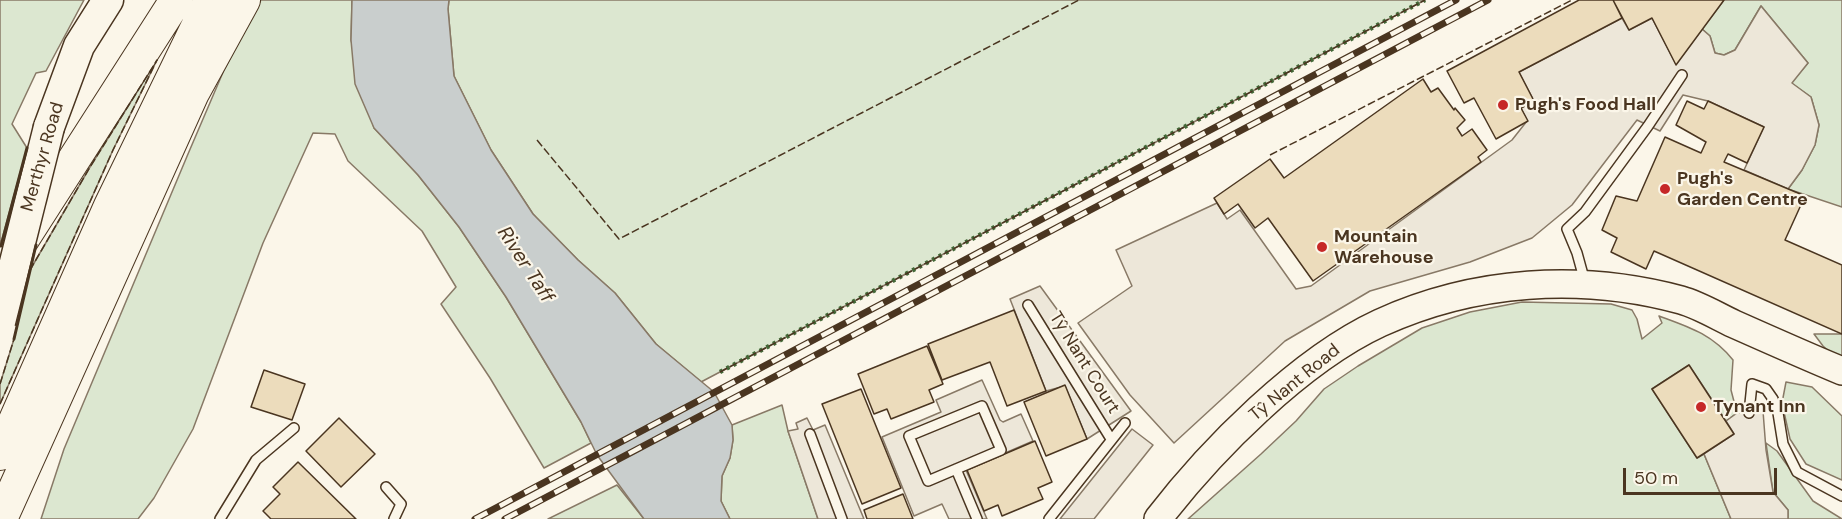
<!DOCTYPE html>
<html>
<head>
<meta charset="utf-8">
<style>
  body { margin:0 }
  #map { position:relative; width:1842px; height:519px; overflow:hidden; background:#fbf6e9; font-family:"DM Sans",sans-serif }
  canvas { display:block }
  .scale { position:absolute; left:1623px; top:468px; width:154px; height:27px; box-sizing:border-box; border:3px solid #4a3520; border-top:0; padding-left:8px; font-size:18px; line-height:21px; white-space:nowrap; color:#4a3520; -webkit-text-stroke:4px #fbf6e9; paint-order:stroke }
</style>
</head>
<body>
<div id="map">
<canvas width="1842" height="519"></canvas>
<div class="scale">50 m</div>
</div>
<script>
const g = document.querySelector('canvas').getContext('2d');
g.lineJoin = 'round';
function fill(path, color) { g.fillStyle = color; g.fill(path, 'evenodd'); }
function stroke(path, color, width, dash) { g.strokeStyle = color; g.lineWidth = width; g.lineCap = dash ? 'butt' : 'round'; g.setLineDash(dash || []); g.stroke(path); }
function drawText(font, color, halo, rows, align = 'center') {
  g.font = font + ' "DM Sans",sans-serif'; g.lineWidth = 4.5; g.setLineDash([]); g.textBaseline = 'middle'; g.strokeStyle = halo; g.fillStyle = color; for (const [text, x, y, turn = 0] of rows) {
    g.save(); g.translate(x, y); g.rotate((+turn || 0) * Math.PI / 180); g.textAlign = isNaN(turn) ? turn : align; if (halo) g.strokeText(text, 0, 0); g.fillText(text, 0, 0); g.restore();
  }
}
const green = new Path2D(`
  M0,0H84L46,71L36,73L12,124L27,148L0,246Z
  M261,0H352L351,40L374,128L418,175L459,227L506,297L581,422L591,443L544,468L490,378L441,304L456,287L422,231L348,161L335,134L313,133L263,243L193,429L154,498L138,519H41L64,449L188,154L224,70Z
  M449,0H1425L701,382L656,344L615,293L578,260L533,214L491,150L454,76L448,9Z
  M1724,0H1842V207L1788,189L1802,170L1815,145L1819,125L1811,97L1791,83L1808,63L1761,6L1735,50L1724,55L1715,53L1710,36L1702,29Z
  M157,60L113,150L0,404V384L14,339L30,270L90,167Z
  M1522,302L1611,304L1632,310L1637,319L1642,339L1662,323L1659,316C1689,327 1712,334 1733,360L1731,390L1737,413L1726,421L1689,365L1652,389L1697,458L1704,454L1731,519H1188L1261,454L1296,421L1324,389L1358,366L1422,328L1470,312Z
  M1814,334H1842V363L1823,346Z
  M1786,382L1812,387L1842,416V480L1806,464L1790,439L1782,403Z
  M782,405L788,431L818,519H730L721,501L722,476L730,458L733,440L732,425Z
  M1766,443L1777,451L1813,501L1842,519H1788V510L1773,492Z
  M617,485L644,519H548Z`);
const parking = new Path2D(`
  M1761,6L1808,63L1792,83L1811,97L1819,125L1815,145L1802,170L1788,189L1744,170L1764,127L1708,101L1683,95L1660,131L1637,120L1572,205L1532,238L1470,262L1370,291L1285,341L1174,443L1130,395L1078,323L1132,286L1116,250L1217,203L1227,219L1240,210L1296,289L1311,286L1512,140L1527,121L1521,108L1534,101L1519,72L1622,18L1629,30L1652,18L1676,64L1702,29L1710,36L1715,53L1724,55L1735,50Z
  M1040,286L1131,411L1087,439L1065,386L1046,391L1010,299Z
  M982,380L1000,420L1003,422L1021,414L1033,441L966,470L987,519H949L942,504L914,516L882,437L941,412L936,400Z
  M1763,411L1766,450L1773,492L1788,510V519H1731L1704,454L1734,434L1726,421L1737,413Z
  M807,418L813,430L825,425L864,519H818L788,431L798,429L796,423Z
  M1132,429L1153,445L1094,519H1060Z`);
const water = new Path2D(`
  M352,0H449L448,9L454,76L491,150L533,214L578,260L615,293L656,344L714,392L732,425L733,440L730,458L722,476L721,501L730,519H644L597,455L581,422L506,297L459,227L418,175L374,128L355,84L351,40Z`);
const building = new Path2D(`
  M1579,0H1613L1622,18L1519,72L1534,101L1521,108L1528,121L1496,139L1474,98L1464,103L1447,71Z
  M1613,0H1724L1676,65L1652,18L1629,30Z
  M1423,79L1431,92L1438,88L1454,110L1455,108L1465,120L1457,128L1462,136L1472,129L1487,150L1478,157L1481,162L1313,281L1268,218L1255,228L1238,204L1224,214L1214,198L1270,159L1284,178Z
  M1687,101L1704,109L1708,101L1764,127L1747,163L1728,154L1724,162L1805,196L1785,240L1842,265V334L1654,251L1646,269L1611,252L1617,238L1602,230L1616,196L1637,201L1665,137L1701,153L1706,142L1676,125Z
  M1014,310L1046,391L1007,406L990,362L942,380L928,344Z
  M927,346L943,384L929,390L934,402L891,419L887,409L874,414L858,374Z
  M1689,365L1734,434L1697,458L1652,389Z
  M264,370L305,384L292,420L251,407Z
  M1065,385L1087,439L1046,456L1024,402Z
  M861,389L901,488L862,504L822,404Z
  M339,418L375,454L341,487L306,451Z
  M1035,441L1052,482L1038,488L1043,499L1002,516L998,505L984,511L967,470Z
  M298,462L356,519H271L263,511L280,494L273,487Z
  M903,494L913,519H867L864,510Z`);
const service = new Path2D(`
  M1585,282L1577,253L1567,229L1585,212L1648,126L1682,75
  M1028,305L1111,439
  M982,406L1001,450L928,481L909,436Z
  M1749,413L1752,384L1766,389L1773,399L1778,413L1783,444L1797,472L1842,496
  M810,434L842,519
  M956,469L977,519
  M386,487L401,504L394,519
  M220,519L256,460L294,428
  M1049,519L1125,423`);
const secondary = new Path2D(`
  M1158,519C1211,450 1300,360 1380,323C1474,280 1581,273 1681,300C1699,305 1717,316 1734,324C1770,340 1806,356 1842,371`);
const primary = new Path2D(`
  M49,127L79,46L108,0`);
const trunk = new Path2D(`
  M23,239L176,0
  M0,454L110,206L210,0
  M1,519L193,93L244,0`);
const rail = new Path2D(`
  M475,519L1456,0
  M505,519L1488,0`);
const primaryBridge = new Path2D(`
  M0,322L49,127`);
const hedge = new Path2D(`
  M720,372L1425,0`);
const fence = new Path2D(`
  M537,140L619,239L1079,0
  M1270,155L1572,0
  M720,372L1425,0
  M0,384L14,339
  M0,404L113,150L157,60L90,167L30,270`);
const wall = new Path2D(`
  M1,246L27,148
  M14,339L36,245`);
const markers = [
  [1503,105,6,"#c62828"],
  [1665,189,6,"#c62828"],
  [1322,247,6,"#c62828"],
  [1701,407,6,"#c62828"]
];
const poiNames = [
  ["Pugh's Food Hall",1515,105],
  ["Pugh's",1677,179],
  ["Garden Centre",1677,200],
  ["Mountain",1334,237],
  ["Warehouse",1334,258],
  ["Tynant Inn",1713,407]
];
const streetNames = [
  ["Merthyr Road",43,157,-74],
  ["Tŷ Nant Court",1084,363,58],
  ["Tŷ Nant Road",1295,383,-39]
];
const waterNames = [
  ["River Taff",525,265,57]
];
fill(green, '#dce7d0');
stroke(green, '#887966', 1.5);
fill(parking, '#ede7d9');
stroke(parking, '#887966', 1.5);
fill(water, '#c9cecd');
stroke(water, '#887966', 1.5);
fill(building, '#ecdcbc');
stroke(building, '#4a3520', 1.5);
stroke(service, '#4a3520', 12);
stroke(secondary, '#4a3520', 30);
stroke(primary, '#4a3520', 33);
stroke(trunk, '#4a3520', 34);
stroke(service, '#fbf6e9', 9);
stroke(secondary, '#fbf6e9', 27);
stroke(primary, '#fbf6e9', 30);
stroke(trunk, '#fbf6e9', 32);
stroke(rail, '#4a3520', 7);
stroke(rail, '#fbf6e9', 4.5, [14]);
stroke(primaryBridge, '#4a3520', 33, []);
stroke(primaryBridge, '#fbf6e9', 30);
stroke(hedge, '#436837', 4.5, [3, 4.5]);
stroke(fence, '#4a3520', 1.5, [8, 3]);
stroke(wall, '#4a3520', 3);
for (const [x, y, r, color] of markers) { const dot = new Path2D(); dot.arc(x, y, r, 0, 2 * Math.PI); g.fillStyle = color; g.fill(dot); stroke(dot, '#fbf6e9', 2); }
drawText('bold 18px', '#4a3520', '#fbf6e9', poiNames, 'left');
drawText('18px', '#4a3520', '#fbf6e9', streetNames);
drawText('italic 20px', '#4a3520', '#fbf6e9', waterNames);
</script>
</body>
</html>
